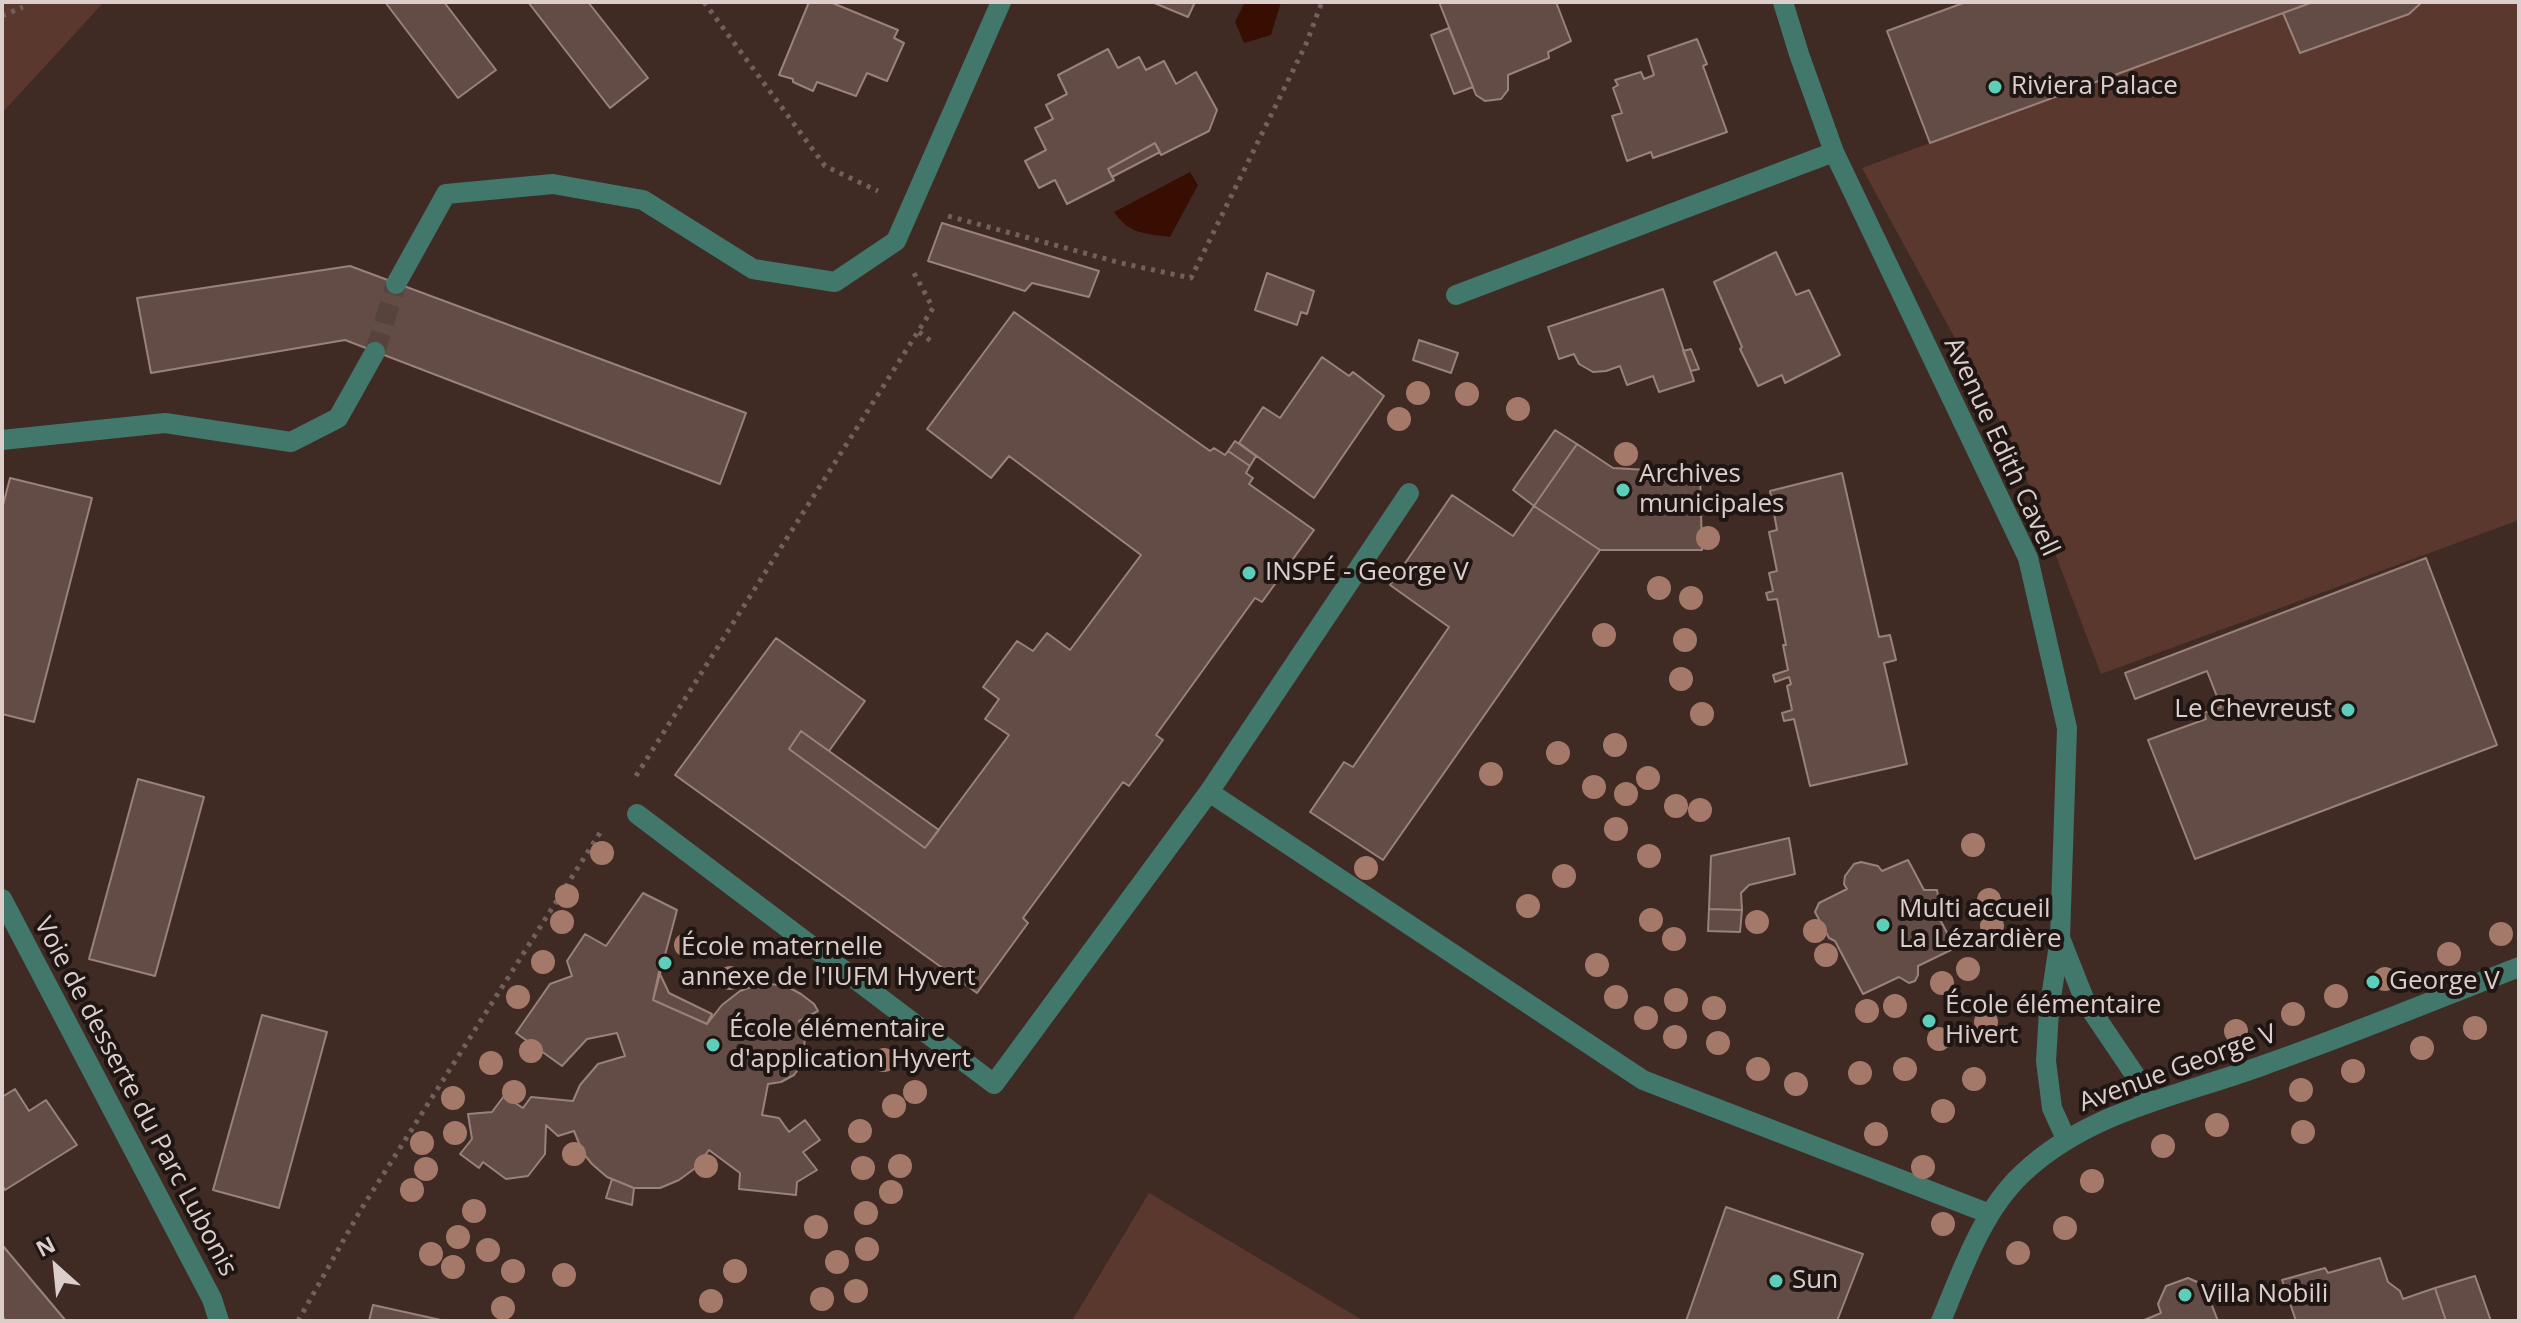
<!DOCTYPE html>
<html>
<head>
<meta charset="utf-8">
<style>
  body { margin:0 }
  #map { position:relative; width:2521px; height:1323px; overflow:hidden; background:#3f2b24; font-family:"Open Sans",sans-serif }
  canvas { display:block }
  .frame { position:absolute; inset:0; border:4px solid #dcceca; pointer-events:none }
  .north { position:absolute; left:16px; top:1227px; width:80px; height:80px; -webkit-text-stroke:6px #1f1613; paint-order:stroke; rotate:333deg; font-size:22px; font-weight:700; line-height:32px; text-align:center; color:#dcceca }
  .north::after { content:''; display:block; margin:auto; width:28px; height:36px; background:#dcceca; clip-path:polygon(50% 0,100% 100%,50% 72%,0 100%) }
</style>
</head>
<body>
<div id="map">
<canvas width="2521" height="1323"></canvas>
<div class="frame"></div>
<div class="north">N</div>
</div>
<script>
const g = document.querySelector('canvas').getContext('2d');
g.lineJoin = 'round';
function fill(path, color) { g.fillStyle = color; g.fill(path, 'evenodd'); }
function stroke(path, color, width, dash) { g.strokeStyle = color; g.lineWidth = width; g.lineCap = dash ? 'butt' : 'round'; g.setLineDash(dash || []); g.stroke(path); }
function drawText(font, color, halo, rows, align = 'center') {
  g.font = font + ' "Open Sans",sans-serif'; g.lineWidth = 8; g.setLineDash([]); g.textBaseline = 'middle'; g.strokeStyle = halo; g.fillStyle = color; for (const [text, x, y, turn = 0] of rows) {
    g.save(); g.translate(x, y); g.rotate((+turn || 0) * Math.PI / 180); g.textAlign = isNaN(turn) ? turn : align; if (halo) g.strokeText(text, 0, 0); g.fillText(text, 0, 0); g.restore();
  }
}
const green = new Path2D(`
  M2,2H104L2,113Z
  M2422,2H2519V520L2101,674L2015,448L1862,168L2283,13L2301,53L2409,14Z
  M1149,1193L1364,1321H1072Z`);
const water = new Path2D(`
  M1245,2H1281L1271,35L1244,43L1235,22Z
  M1190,172L1198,185L1170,237C1145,233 1130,235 1114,212Z`);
const building = new Path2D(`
  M385,2H444L496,70L458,98Z
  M528,2H588L648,78L610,108Z
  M809,2H830L898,30L894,38L904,43L887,81L867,73L856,96L817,82L813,91L793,82V79L779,75Z
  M1152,2H1195L1188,17Z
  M1439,2H1556L1571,41L1548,52L1549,58L1508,75V90L1501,99L1485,101L1476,95Z
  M1966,2H2313L1930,143L1887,31Z
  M2313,2H2422L2409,14L2300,53L2283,13Z
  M1449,28L1473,87L1454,94L1431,35Z
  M1697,39L1707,64L1703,66L1727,132L1653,158L1651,152L1627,161L1612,116L1622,113L1613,88L1618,85L1615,80L1641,72L1644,79L1654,75L1648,56Z
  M1108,49L1118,68L1139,57L1146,70L1164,61L1176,84L1196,72L1217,110L1209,131L1161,155L1155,143L1108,169L1114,180L1067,204L1055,180L1039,188L1025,161L1046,150L1035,128L1053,119L1046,105L1067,94L1058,75Z
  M1155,143L1160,152L1112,177L1108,169Z
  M942,223L1099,271L1089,297L1032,283L1025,291L928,261Z
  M1776,252L1796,295L1809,290L1840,355L1785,383L1782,375L1758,386L1740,349L1742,347L1714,282Z
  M350,266L746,413L720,484L345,340L151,373L137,298Z
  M1267,273L1314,291L1307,314L1301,312L1297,325L1255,310Z
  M1663,289L1694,381L1659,392L1653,376L1627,385L1620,366L1606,371L1593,372L1579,364L1574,354L1559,359L1548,327Z
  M1014,312L1210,451L1214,448L1225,455L1228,451L1250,466L1246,473L1253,478L1249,484L1314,530L1262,602L1255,598L1156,735L1163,740L1129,786L1123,782L1023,918L1028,923L977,993L675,775L776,638L865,701L829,751L801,731L789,749L925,848L1009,735L985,719L999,699L983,687L1017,641L1033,651L1047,633L1070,650L1141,555L1009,456L991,478L927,429Z
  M1419,340L1458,353L1451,373L1413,360Z
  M1691,349L1699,369L1691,371L1683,351Z
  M1322,357L1349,376L1353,372L1384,396L1314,498L1239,443L1263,407L1280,418Z
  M1555,430L1577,444L1534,506L1513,490Z
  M1235,441L1256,456L1250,466L1228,451Z
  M1577,444L1613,468L1700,473L1702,550H1600L1534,506Z
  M1842,473L1879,637L1890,635L1896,660L1884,663L1907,764L1810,786L1794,719L1784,721L1782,713L1792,710L1787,686L1791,684L1789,677L1775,682L1773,675L1788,670L1783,645H1786L1777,599L1768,600L1766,593L1773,591L1769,573L1777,571L1769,532L1777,530L1770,491Z
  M10,478L92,498L34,722L2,714V509Z
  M1452,495L1513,536L1534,506L1600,550L1383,860L1310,812L1344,762L1353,767L1449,627L1390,585Z
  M2426,558L2497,745L2195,859L2148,740L2206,719L2204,713L2221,707L2207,671L2135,699L2125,673Z
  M801,731L939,830L925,848L789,749Z
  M138,779L204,797L155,976L89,959Z
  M1789,838L1795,874L1749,885L1741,893L1742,910L1709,909L1711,856Z
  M1908,860L1924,890H1937L1939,902L1934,908L1955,948L1918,966V975L1915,981L1909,983L1899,977L1863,994L1835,941L1829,938L1815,912L1819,903L1847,889L1844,884L1845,876L1854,864L1861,862L1878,866L1882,871Z
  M643,893L677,910L653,1000L707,1024L722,1005L740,991L756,985L770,984L786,986L801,994L814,1004L818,1011L799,1021L805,1038L802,1064L794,1075L781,1082L768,1084L762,1115L779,1118L789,1132L805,1120L820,1140L803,1152L817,1170L797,1182L796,1195L739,1189L740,1173L709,1150L694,1169L679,1180L660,1188H634L607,1177L592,1164L583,1153L574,1131L558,1136L546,1125L545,1154L528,1176L506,1179L483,1162L479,1168L460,1154L472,1139L468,1114L492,1112L504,1096L523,1108L531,1097L573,1101L580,1085L598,1064L625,1056L617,1033L587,1039L562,1066L516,1033L550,984L572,976L567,961L585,934L606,946Z
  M1709,909L1742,910L1740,932L1708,931Z
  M659,972L669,993L712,1014L707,1024L653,1000Z
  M262,1015L327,1032L279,1208L213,1190Z
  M15,1089L29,1111L46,1100L77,1145L5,1190L2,1185V1097Z
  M612,1179L634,1188L632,1205L606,1198Z
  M1726,1207L1863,1254L1837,1321H1686Z
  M3,1246L66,1321H6L2,1316Z
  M2380,1258L2388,1282L2400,1291L2403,1299L2435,1288L2446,1321H2296L2282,1280L2325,1268L2328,1273Z
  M2475,1276L2491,1321H2446L2435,1288Z
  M2188,1278L2204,1285L2218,1321H2142L2161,1313L2158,1304L2166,1286Z
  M373,1305L441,1320L369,1321Z`);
const minorTunnel = new Path2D(`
  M375,352L396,284`);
const path = new Path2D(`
  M704,2L825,166L878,191
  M2,16L23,7
  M948,216L1121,263L1191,278L1306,44L1322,2
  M919,332L935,344
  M636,776L933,308L914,273
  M298,1321L360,1211L603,828`);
const minor = new Path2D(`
  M1783,2L1799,54L1834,152L2028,558L2067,728L2060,938L2049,1011L2046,1061L2052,1108L2066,1139
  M396,284L446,194L553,184L643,200L753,269L835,282L896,241L1001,2
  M1456,295L1834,152
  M2,440L165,423L291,442L338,418L375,352
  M1409,493L1209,792L1643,1080L1990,1214
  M637,814L994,1084L1209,792
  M2,899L212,1299L219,1321
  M2060,938L2085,1001L2135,1075L2148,1102
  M1941,1321C1962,1271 1982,1211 2023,1173C2090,1110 2180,1096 2264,1065C2350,1035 2434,1000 2519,967`);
const trees = [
  [1418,393],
  [1467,394],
  [1518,409],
  [1399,419],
  [1626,454],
  [1708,538],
  [1659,588],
  [1691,598],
  [1604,635],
  [1685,640],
  [1681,679],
  [1702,714],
  [1615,745],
  [1558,753],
  [1491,774],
  [1648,778],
  [1594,787],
  [1626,794],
  [1676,806],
  [1700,810],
  [1616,829],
  [1973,845],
  [602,853],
  [1649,856],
  [1366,868],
  [1564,876],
  [567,896],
  [1989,900],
  [1528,906],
  [1651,920],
  [562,922],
  [1757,922],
  [1992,926],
  [1815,931],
  [2501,934],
  [1674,939],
  [686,945],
  [2449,954],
  [1826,955],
  [543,962],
  [1597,965],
  [1968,969],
  [730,978],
  [2385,979],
  [1942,983],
  [2336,996],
  [518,997],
  [1616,997],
  [1676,1000],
  [1895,1006],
  [1714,1008],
  [1867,1011],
  [2293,1014],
  [1646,1018],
  [1986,1022],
  [2475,1028],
  [2236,1031],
  [1675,1037],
  [1939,1039],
  [1718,1043],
  [2422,1048],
  [531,1051],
  [884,1060],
  [491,1063],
  [1758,1069],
  [1905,1069],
  [2353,1071],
  [1860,1073],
  [1974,1079],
  [1796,1084],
  [2301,1090],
  [514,1092],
  [915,1092],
  [453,1098],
  [894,1106],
  [1943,1111],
  [2217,1125],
  [860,1131],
  [2303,1132],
  [455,1133],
  [1876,1134],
  [422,1143],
  [2163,1146],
  [574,1154],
  [706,1166],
  [900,1166],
  [1923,1167],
  [863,1168],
  [426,1169],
  [2092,1181],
  [412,1190],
  [891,1192],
  [474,1211],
  [866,1213],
  [1943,1224],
  [816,1227],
  [2065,1228],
  [458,1237],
  [867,1249],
  [488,1250],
  [2018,1253],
  [431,1254],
  [837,1262],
  [453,1267],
  [513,1271],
  [735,1271],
  [564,1275],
  [856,1291],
  [822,1299],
  [711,1301],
  [503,1308]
];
const markers = [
  [1995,87,8,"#5dceb9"],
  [1623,490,8,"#5dceb9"],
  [1249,573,8,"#5dceb9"],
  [2348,710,8,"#5dceb9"],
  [1883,925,8,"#5dceb9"],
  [665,963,8,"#5dceb9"],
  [2373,982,8,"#5dceb9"],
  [1929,1021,8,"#5dceb9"],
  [713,1045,8,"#5dceb9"],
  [1776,1281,8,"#5dceb9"],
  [2185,1295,8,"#5dceb9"]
];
const poiNames = [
  ["Riviera Palace",2011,87],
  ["Archives",1639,475],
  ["municipales",1639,505],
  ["INSPÉ - George V",1265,573],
  ["Le Chevreust",2332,710,"right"],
  ["Multi accueil",1899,910],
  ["La Lézardière",1899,940],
  ["École maternelle",681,948],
  ["annexe de l'IUFM Hyvert",681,978],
  ["George V",2389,982],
  ["École élémentaire",1945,1006],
  ["Hivert",1945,1036],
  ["École élémentaire",729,1030],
  ["d'application Hyvert",729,1060],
  ["Sun",1792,1281],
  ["Villa Nobili",2201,1295]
];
const streetNames = [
  ["Avenue Edith Cavell",2001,447,65],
  ["Avenue George V",2178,1069,-20],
  ["Voie de desserte du Parc Lubonis",135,1097,62]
];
fill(green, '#5a382e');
fill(water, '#390e02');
fill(building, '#634c45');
stroke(building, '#9a8179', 2);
stroke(minorTunnel, '#57433d', 20, [20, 10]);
stroke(path, '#72605a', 5, [4, 6]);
stroke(minor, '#42776c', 20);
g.fillStyle = '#a5796a';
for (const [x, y] of trees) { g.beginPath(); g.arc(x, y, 12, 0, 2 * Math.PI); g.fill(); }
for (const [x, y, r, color] of markers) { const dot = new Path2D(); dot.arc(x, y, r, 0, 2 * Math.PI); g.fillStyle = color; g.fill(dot); stroke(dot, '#1f1613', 3); }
drawText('26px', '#dcceca', '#1f1613', poiNames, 'left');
drawText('26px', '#dcceca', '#1f1613', streetNames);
</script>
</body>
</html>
